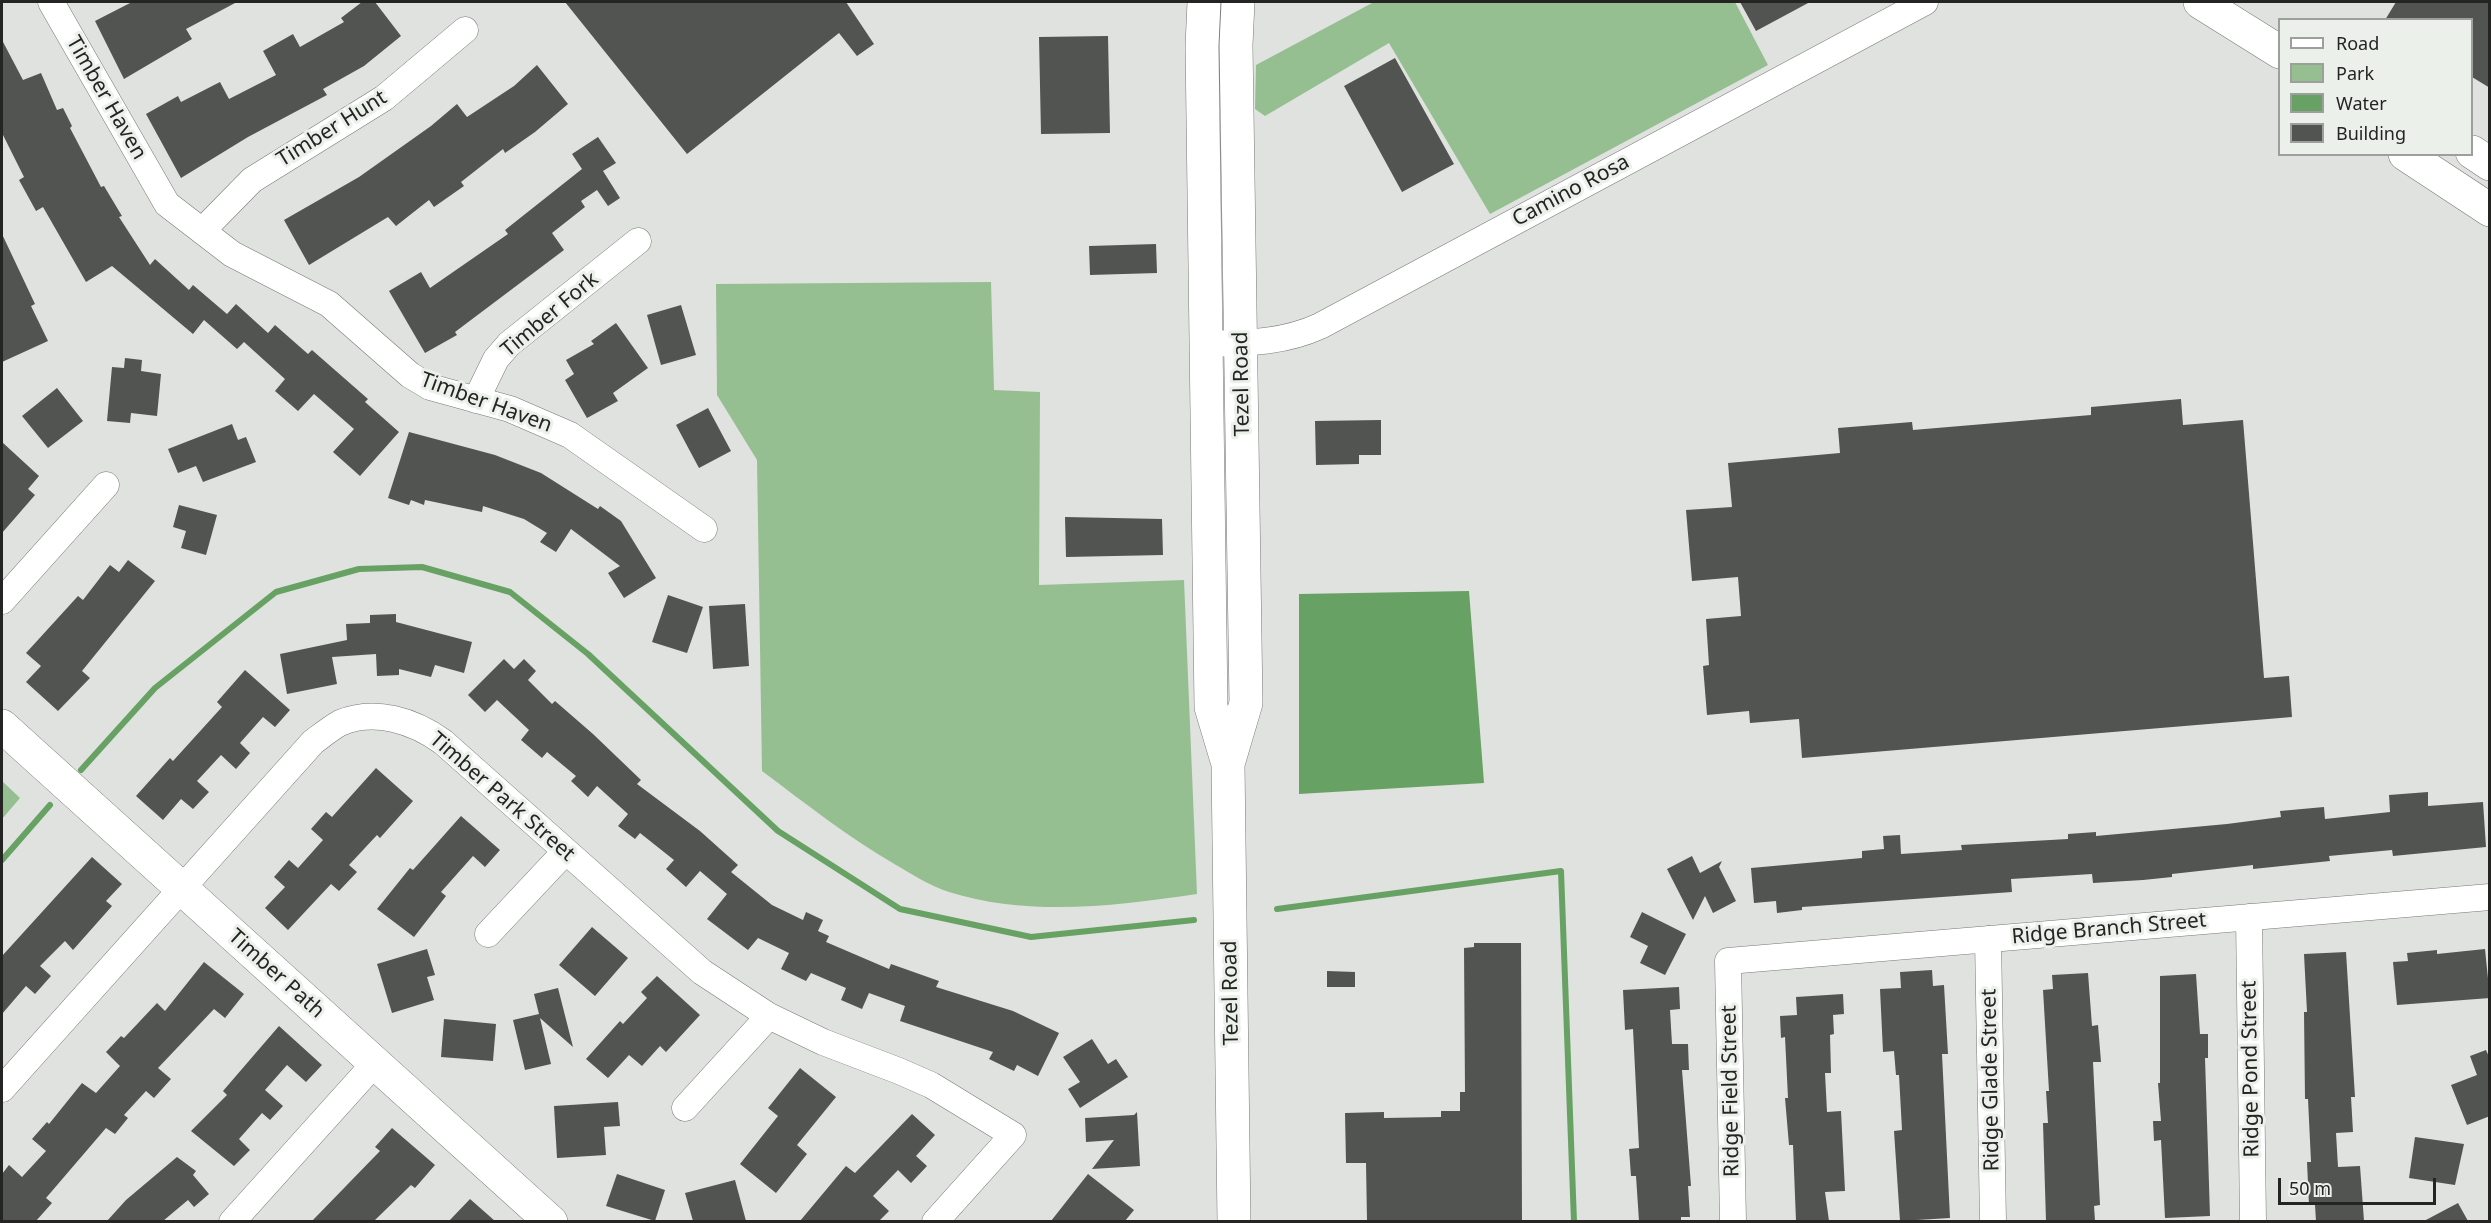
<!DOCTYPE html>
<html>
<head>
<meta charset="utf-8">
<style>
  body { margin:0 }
  #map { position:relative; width:2491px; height:1223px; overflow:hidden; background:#dfe2de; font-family:"Noto Sans",sans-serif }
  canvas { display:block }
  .frame { position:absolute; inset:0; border:3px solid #242523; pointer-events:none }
  .legend { position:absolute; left:2278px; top:18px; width:195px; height:138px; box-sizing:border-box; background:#ecf0eb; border:2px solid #9c9f9b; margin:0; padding:8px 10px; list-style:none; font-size:18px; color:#242523 }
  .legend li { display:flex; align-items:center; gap:12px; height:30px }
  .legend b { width:30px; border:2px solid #9c9f9b }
  .scale { position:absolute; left:2278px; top:1178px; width:158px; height:27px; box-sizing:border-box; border:3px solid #242523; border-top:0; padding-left:8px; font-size:18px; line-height:21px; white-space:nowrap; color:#242523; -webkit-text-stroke:4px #ecf0eb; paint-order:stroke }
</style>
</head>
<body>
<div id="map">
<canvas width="2491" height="1223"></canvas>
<div class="frame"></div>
<ul class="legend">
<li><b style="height:8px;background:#fff"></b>Road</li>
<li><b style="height:16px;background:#95bf91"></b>Park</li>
<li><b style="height:16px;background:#67a163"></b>Water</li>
<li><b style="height:16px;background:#515450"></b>Building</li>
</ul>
<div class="scale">50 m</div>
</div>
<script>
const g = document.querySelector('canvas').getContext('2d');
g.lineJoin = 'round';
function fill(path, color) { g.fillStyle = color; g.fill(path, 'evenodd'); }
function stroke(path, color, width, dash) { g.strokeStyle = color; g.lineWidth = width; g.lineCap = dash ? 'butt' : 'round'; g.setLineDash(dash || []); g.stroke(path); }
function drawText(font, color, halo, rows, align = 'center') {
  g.font = font + ' "Noto Sans",sans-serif'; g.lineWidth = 6; g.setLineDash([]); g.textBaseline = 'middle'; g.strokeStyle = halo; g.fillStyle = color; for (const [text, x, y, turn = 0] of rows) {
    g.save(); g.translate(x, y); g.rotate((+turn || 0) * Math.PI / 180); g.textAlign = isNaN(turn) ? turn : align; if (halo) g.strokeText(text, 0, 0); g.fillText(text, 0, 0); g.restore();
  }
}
const green = new Path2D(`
  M1374,2H1735L1768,65L1490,214L1389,43L1265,116L1255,109L1256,65Z
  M991,282L994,390L1040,392L1039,585L1184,580L1197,894C1116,906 1029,917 949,892C930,886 912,874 896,865C848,837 806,804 762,771L757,460L717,395L716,284Z
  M2,781L20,798L2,819Z`);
const water = new Path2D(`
  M1469,591L1484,783L1299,794V594Z`);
const stream = new Path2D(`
  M81,770L155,688L276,592L359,569L422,567L510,592L588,654L778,831L900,909L1031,937L1194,920
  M2,860L50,805
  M1277,909L1561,871L1574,1222`);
const building = new Path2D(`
  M132,2H237L186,29L192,39L124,79L95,21Z
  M362,2H375L401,36L364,66L323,89L327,95L248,137L181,178L146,114L178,96L181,102L220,82L229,99L276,75L263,51L293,34L300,47L344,22L341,18Z
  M565,2H846L874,44L857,56L839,33L687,154Z
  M1740,2H1810L1756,31Z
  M2396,2H2490V88L2472,77V20H2385Z
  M1108,36L1110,133L1041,134L1039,37Z
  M2,40L23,80L41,73L57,110L63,108L72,126L70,128L101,187L104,186L122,216L119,217L150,265L155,259L189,290L193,285L227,314L236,304L268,333L275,325L308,354L312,350L368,399L365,402L399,432L360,476L333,452L354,429L314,394L298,411L275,391L285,379L244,342L237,349L204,320L193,334L112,266L86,282L43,207L36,211L19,180L24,177L2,133Z
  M1395,58L1454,164L1402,192L1344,86Z
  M537,65L568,104L535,132L505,153L503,149L461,182L464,186L434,207L429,200L396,226L388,217L309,265L284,220L359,177L431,126L457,104L467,117L514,86Z
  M598,137L616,163L603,171L620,198L608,206L597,190L581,201L585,207L552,233L564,250L455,332L457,335L425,353L389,291L421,272L430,288L508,234L505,230L582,169L572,154Z
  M2,234L35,304L31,306L48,341L2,362Z
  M1156,244L1157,273L1090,275L1089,246Z
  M681,305L696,355L661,365L647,315Z
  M616,323L648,368L613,393L618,401L587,418L565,380L574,374L566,360L594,344L591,341Z
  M125,358L142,360L141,371L161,374L157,416L131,413L130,423L107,421L112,367L124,368Z
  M57,388L83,421L48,448L22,416Z
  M2181,399L2183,425L2243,420L2264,678L2289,676L2292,717L1802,758L1799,719L1750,723L1749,711L1707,715L1703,666L1709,665L1706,619L1741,616L1738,577L1692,581L1686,510L1732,507L1728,463L1840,453L1838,428L1912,422L1913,430L2091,415V407Z
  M708,408L731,451L699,468L676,425Z
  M1381,420V455H1359V464L1316,465L1315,421Z
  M232,424L238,440L246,437L256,462L203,482L196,466L178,473L168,449Z
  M409,432L495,455L541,473L598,509L600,506L621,521L656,578L624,598L608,573L620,566L571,529L556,552L540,542L547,533L524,519L483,506L482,512L425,500L424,505L411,500L409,505L388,498Z
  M2,442L39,476L28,489L35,495L2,533Z
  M179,505L217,515L206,555L181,548L186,531L173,527Z
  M1065,517L1162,519L1163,555L1066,557Z
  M128,560L155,581L82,671L90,678L58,711L26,682L41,666L26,653L78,596L83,600L110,565L119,572Z
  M668,595L703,607L687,653L652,642Z
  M745,604L749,666L713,669L709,606Z
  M396,614V622L472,642L464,673L435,665L431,677L399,669V675L377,676L376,654L332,657L337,684L287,694L280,654L347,640L346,624L370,623V615Z
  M504,659L514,669L524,659L536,671L528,680L552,704L555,701L593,734L641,780L637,784L700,831L738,865L731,872L772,905L803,920L806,912L823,920L818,931L829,936L826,942L889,969L891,964L939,981L936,987L1013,1011L1059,1033L1038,1076L1017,1065L1014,1071L989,1059L993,1052L900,1021L905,1006L869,993L862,1009L841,1000L846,988L811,973L806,981L781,969L789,953L758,938L748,950L707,919L727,894L700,871L686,887L666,869L674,860L640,833L635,839L618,826L628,814L597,786L588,797L571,781L576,776L547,752L542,758L521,740L529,730L497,700L485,712L468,695Z
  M245,670L290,710L275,727L263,717L240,743L250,753L236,769L221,755L197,781L209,792L193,809L181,799L163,820L136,796L170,758L173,761L222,707L217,702Z
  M376,768L413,801L380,838L377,835L349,865L357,872L339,891L331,884L288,930L265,908L285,887L274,877L289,860L298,868L323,840L311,829L326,812L332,817Z
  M2428,792V806L2483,802L2486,847L2393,856L2392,850L2329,856L2330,861L2253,869V865L2172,874V877L2143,880L2093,883L2092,874L2011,879L2012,892L1802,907V910L1777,913L1776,901L1754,903L1751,868L1862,858V851L1884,849L1883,836L1900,835L1901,854L1962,850L1961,845L2068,839V834L2096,832V836L2227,824L2281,817L2280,811L2324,807L2325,819L2390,812L2389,795Z
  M461,816L500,850L485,867L473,856L441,892L446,896L414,937L377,909L410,868L413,870Z
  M1692,856L1700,873L1722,861L1719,867L1736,901L1713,913L1705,896L1693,920L1667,869Z
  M92,857L122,884L106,901L112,906L73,950L65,941L40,966L51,976L35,994L26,986L2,1014V956Z
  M1642,912L1686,934L1665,975L1640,963L1648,946L1630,937Z
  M592,927L628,958L595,996L559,965Z
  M1474,943H1521L1522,1221H1367L1366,1163H1346L1345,1113L1384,1112V1118L1441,1117V1111H1460V1092H1465L1464,948L1474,947Z
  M427,949L435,975L427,977L434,1000L392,1013L377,964Z
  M2485,949L2490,998L2397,1005L2393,962L2408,961L2407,953L2437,950V954Z
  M2346,952L2355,1097H2351L2353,1132L2336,1133L2338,1167L2360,1166L2364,1221H2316L2315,1205H2309L2307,1162H2311L2308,1099H2305L2304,1012H2307L2304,954Z
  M204,962L244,994L225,1018L214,1009L158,1068L171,1079L154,1098L146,1091L124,1115L128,1118L115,1134L106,1128L46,1198L52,1203L36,1221H2V1174L9,1165L22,1177L46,1151L32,1139L47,1122L49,1124L82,1083L96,1093L120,1066L106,1052L121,1036L124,1038L157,1003L165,1011Z
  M1932,970L1933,986L1944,985L1948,1054H1942L1950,1218L1900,1221L1894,1131L1902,1130L1899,1075H1896L1894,1051L1883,1052L1880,989L1901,988L1900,972Z
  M1327,971L1355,972V987H1327Z
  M2088,973L2092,1026L2098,1025L2101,1062H2093L2100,1205L2094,1206L2095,1221H2046L2043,1123H2048L2046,1091H2049L2043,990L2053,989L2052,975Z
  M2196,974L2200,1034H2208V1058H2205L2210,1216L2165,1218L2161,1140L2154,1141L2153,1121H2161L2158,1083H2160V976Z
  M657,976L700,1015L666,1052L660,1046L642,1066L629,1055L608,1078L586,1059L620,1021L623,1024L647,998L641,992Z
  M1679,987L1680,1009L1670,1010L1672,1044H1688L1689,1070H1682L1691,1186H1688L1690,1217H1681V1221H1639L1636,1176H1631L1629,1149L1639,1148L1633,1029L1625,1030L1623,990Z
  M558,988L573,1047L540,1018L551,1064L525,1070L513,1020L539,1014L534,994Z
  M1843,994L1844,1014L1833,1015L1834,1034L1830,1035L1831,1073H1825L1827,1112L1841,1111L1845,1191L1825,1192L1829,1221H1796L1793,1145H1789L1785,1098H1788L1785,1037L1781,1038L1780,1016L1797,1015L1796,997Z
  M444,1019L496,1024L493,1061L441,1057Z
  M279,1026L322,1065L306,1082L287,1065L265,1090L283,1106L270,1120L262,1113L239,1139L250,1150L234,1166L191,1131L227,1095L223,1091Z
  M1092,1039L1108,1064L1116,1059L1128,1077L1080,1108L1068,1089L1080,1082L1063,1057Z
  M2486,1050L2490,1059V1116L2467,1125L2451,1085L2477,1075L2470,1056Z
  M800,1068L836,1097L797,1145L807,1154L776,1193L740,1164L778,1116L768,1108Z
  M618,1102L620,1126L604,1127L606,1155L557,1158L554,1106Z
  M1137,1112L1140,1166L1092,1169L1114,1140L1086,1142L1085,1118L1134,1115Z
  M912,1114L935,1135L916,1156L927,1166L911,1183L898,1170L873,1196L889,1211L879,1221H800L846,1166L855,1173Z
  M392,1128L435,1165L415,1188L411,1185L374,1221H312L380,1151L375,1147Z
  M2415,1137L2464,1144L2455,1185L2409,1178Z
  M177,1157L196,1171L193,1175L209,1194L194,1207L188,1200L163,1221H107L126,1200Z
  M617,1174L665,1190L655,1221L606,1206Z
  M1088,1174L1134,1210L1125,1221H1051Z
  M735,1180L746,1221H693L685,1193Z
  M470,1199L495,1221H449Z
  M2458,1203L2468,1221H2424Z`);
const street = new Path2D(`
  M51,2L167,204L232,254L329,304L410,375L430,387L510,409L570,435L704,529
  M202,231L252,180L384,98L465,30
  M1206,344C1246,343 1283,343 1320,326L1925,2
  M476,400L496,359L509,344L638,241
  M2,601L106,485
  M2249,917L2253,1222
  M488,934L565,852
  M1988,939L1993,1222
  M2,1089L313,742C321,736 331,728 340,723C375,708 414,721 443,742L702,972L769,1016L823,1042L899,1071L931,1085L1013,1135L935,1222
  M685,1108L769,1016
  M232,1222L375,1063
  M1733,1222L1728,961L2490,897`);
const secondary = new Path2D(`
  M1204,2L1202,46L1211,707L1228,764L1234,1222
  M2,726L551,1222
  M1228,764L1246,703L1236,45L1238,2`);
const primary = new Path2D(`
  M2200,2L2280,52
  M2472,152L2490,164
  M2405,154L2490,210`);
const streetNames = [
  ["Timber Haven",106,98,60],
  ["Timber Hunt",332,129,-32],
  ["Camino Rosa",1571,191,-28],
  ["Timber Fork",550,315,-40],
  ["Tezel Road",1242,384,-91],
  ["Timber Haven",486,403,20],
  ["Timber Park Street",502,797,41],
  ["Ridge Branch Street",2109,929,-5],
  ["Timber Path",276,974,42],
  ["Tezel Road",1231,993,-91],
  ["Ridge Pond Street",2251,1069,-91],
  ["Ridge Glade Street",1991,1080,-91],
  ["Ridge Field Street",1731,1091,-91]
];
fill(green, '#95bf91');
fill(water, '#67a163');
stroke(stream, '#67a163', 6);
fill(building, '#515450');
stroke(street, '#767975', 27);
stroke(secondary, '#767975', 34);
stroke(primary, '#767975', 34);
stroke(street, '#fff', 26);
stroke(secondary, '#fff', 33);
stroke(primary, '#fff', 33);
drawText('21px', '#242523', '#ecf0eb', streetNames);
</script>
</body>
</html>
